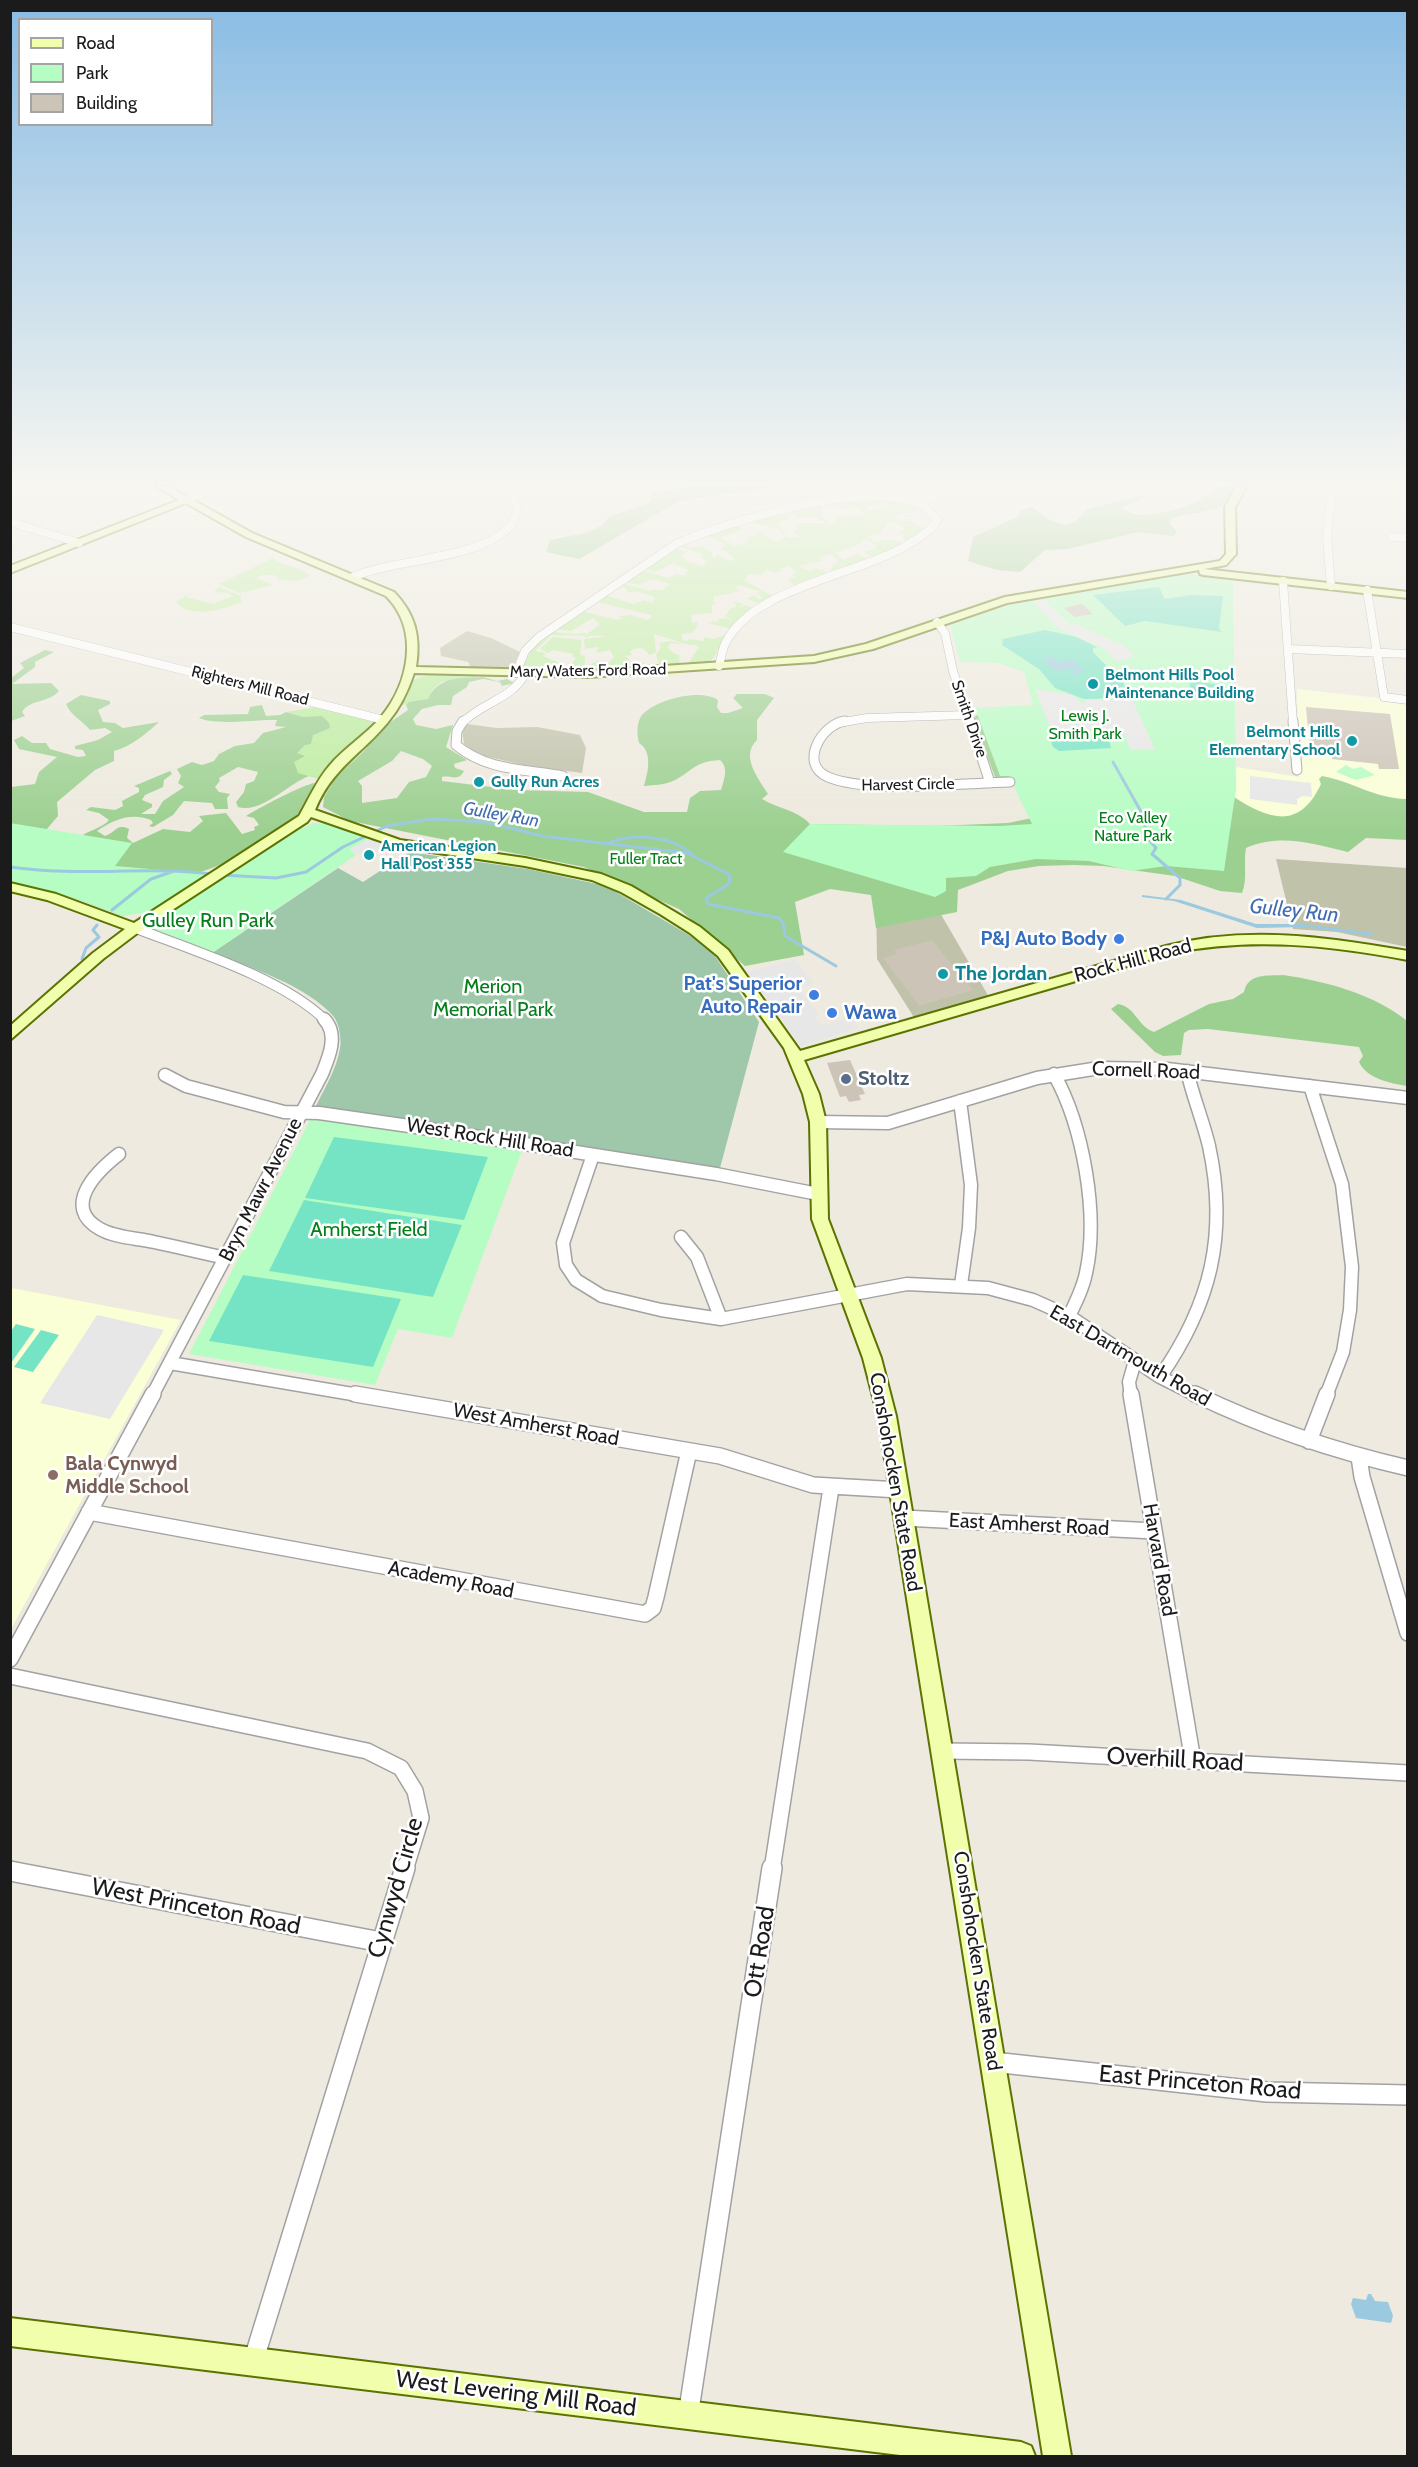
<!DOCTYPE html>
<html>
<head>
<meta charset="utf-8">
<style>
  body { margin:0 }
  #map { position:relative; width:1418px; height:2467px; overflow:hidden; background:#eeeadf; font-family:Cabin,sans-serif }
  canvas { display:block }
  .frame { position:absolute; inset:0; border:12px solid #1b1b1b; pointer-events:none }
  .legend { position:absolute; left:18px; top:18px; width:195px; height:108px; box-sizing:border-box; background:#fff; border:2px solid #a4a4a4; margin:0; padding:8px 10px; list-style:none; font-size:18px; color:#1b1b1b }
  .legend li { display:flex; align-items:center; gap:12px; height:30px }
  .legend b { width:30px; border:2px solid #a4a4a4 }
</style>
</head>
<body>
<div id="map">
<canvas width="1418" height="2467"></canvas>
<div class="frame"></div>
<ul class="legend">
<li><b style="height:8px;background:#f1feac"></b>Road</li>
<li><b style="height:16px;background:#b6fdc3"></b>Park</li>
<li><b style="height:16px;background:#cdc4b8"></b>Building</li>
</ul>
</div>
<script>
const g = document.querySelector('canvas').getContext('2d');
g.lineJoin = 'round';
function fill(path, color) { g.fillStyle = color; g.fill(path, 'evenodd'); }
function stroke(path, color, width, dash) { g.strokeStyle = color; g.lineWidth = width; g.lineCap = dash ? 'butt' : 'round'; g.setLineDash(dash || []); g.stroke(path); }
function drawText(font, color, halo, rows, align = 'center') {
  g.font = font + ' Cabin,sans-serif'; g.lineWidth = 5; g.setLineDash([]); g.textBaseline = 'middle'; g.strokeStyle = halo; g.fillStyle = color; for (const [text, x, y, turn = 0] of rows) {
    g.save(); g.translate(x, y); g.rotate((+turn || 0) * Math.PI / 180); g.textAlign = isNaN(turn) ? turn : align; if (halo) g.strokeText(text, 0, 0); g.fillText(text, 0, 0); g.restore();
  }
}
const education = new Path2D(`
  M1297,689L1407,701V810L1315,821L1235,810L1236,767L1299,777Z
  M11,1288L181,1320L11,1629Z`);
const construction = new Path2D(`
  M467,631L491,638L520,652L514,665L503,671L468,670L470,665L468,662L441,656L440,648Z
  M467,724L497,728L537,727L580,735L586,748L582,773L523,765L476,754L464,744L462,730Z
  M1276,859L1407,868V947L1337,932L1293,929Z
  M876,898L932,899L989,997L915,1019L877,959Z`);
const grass = new Path2D(`
  M882,497V504L867,506L870,511L890,507L887,498L912,503L926,510L894,515L900,521H911L925,529L907,541L902,538L904,534L896,535L905,528L892,521L886,522L888,524L884,526L886,528L882,529L881,533L867,536L875,542L893,539L903,544L875,559L864,552L874,549L877,545L865,540L860,541L863,543L835,553L844,560L858,554L870,561L834,572L830,570L838,560L830,554L819,558L823,561L798,566L809,571L819,567L818,570H822L821,568L827,573L795,585L787,580L795,577L798,580L793,574L796,572L789,566L779,568L782,570L776,573L767,570L761,575L749,574L744,580L773,596L761,604L747,599L753,595L760,600L762,597L757,593L762,592L739,585L735,588L740,591L713,597L715,604L712,605V613L691,615L692,623L698,622L696,625L698,626L692,633L681,634L683,640L688,641L690,639L703,641L705,637L712,639L729,634L719,649L715,650L718,651L710,662L687,665L699,647L696,645L671,643L668,647L673,653L679,655L680,666L660,667L656,655L661,647L659,643L671,641L690,645L654,634L656,652L650,655L642,648L633,649L630,652L632,655L626,656L630,661L652,665V668L590,672L596,669L589,667L591,664L597,661L606,662V664L614,658L610,650L598,653L596,650H599L598,647L585,649L584,639L609,636L551,635L535,651L546,653L543,656L562,664L557,672L527,670L523,666L533,647L553,632C565,633 575,635 586,633L584,637H589L586,635L600,624L593,618L571,631L557,629L572,619L581,624L572,618L584,609L585,612L618,620L622,618L619,616L631,615L647,620L651,618V615L597,602L605,595L633,604L644,600L652,603L655,597L635,591L629,593L623,586L617,587L624,584L651,591L655,589L662,591L670,584L652,579L638,585L626,582L634,575L644,580L636,574L641,570L669,578L676,574L684,576L688,570L673,563L656,572L645,568L671,551L681,556L672,550L675,548L686,552L681,556L688,562L703,566L707,562L700,557L703,554L678,546L701,547L710,551L713,557L716,558L717,554L730,561L735,559L724,550L719,551L725,544L702,534L737,525L742,529L721,538L735,546L748,542L745,540L761,531L772,540L780,541L785,536L778,532L781,531L779,529L746,521L784,514L790,520L780,521L778,524L788,538L799,537L792,530L798,529L796,526L801,525L799,523H825L815,517L797,518L790,512L821,506L823,514L821,516L829,523L835,522L836,518L865,515L857,508L842,510L833,503Z
  M273,558C284,568 295,563 310,576L297,581L278,580L275,575H262L256,578L273,585L239,593L219,584Z
  M219,587L241,596V602C224,610 190,619 176,602L191,592L186,597L214,604L232,596L228,593L214,592Z
  M729,601L744,604L738,608L746,605L754,608L732,629L707,623L719,621L718,619L726,618L733,621L725,616L731,608L736,607L735,603Z
  M553,637L582,640L580,655L585,656L584,672H565L576,658L572,656L574,654L553,650L548,653L540,649Z
  M430,674L477,676C460,688 441,668 428,699L399,706L410,681Z
  M315,707L374,721L320,779L248,762L302,717L286,712Z`);
const forest = new Path2D(`
  M691,486H775L679,501L579,559L546,552L550,540L585,533L601,526L610,516L646,504L651,501L650,494Z
  M1219,486L1236,487L1220,508L1172,518L1169,523L1177,532L1174,536L1138,532L1068,549L1045,550L1020,572L997,570L968,561L973,537L1017,517L1022,510L1032,507L1050,520L1065,525L1075,522L1087,509L1141,495L1149,496L1121,508C1127,510 1133,515 1140,515C1166,514 1200,505 1219,486Z
  M45,650L54,652L35,662V667L12,684L51,683L59,691C49,703 30,699 22,712L25,716L11,721V678L24,668L20,663Z
  M483,677L497,681L507,679L514,683L502,686L500,682L483,679L469,682L467,687L453,696L451,705H438L422,709L413,719L416,725L436,729L453,725L446,747L467,760L454,764L455,768L464,771C458,782 452,775 442,777V781L516,790L588,792L644,812H687L690,798L700,791L721,790C724,780 729,768 720,760C692,762 694,771 673,781C665,785 653,785 644,786C648,772 653,752 639,743C637,734 636,723 642,715C656,699 701,688 718,700L717,707L721,713H728L743,708L733,698L737,694H765L774,698L757,720V740C740,756 758,778 768,794L762,799C777,808 799,811 810,824L936,826L1008,823L1032,818L1020,799L1015,782L995,777L973,719L976,715L1234,797C1271,821 1300,829 1321,784L1319,779L1322,776C1355,782 1372,798 1407,799L1408,840L1366,838L1348,852C1313,844 1280,833 1246,848C1243,864 1248,878 1242,893L1220,891L1175,876L1103,866L1074,865L1039,866L1008,871L958,890L957,912L876,928L871,895L830,889L795,902L804,955L745,966L679,909L584,867L350,821L323,807L324,797L337,776L363,752L383,727L408,710L406,705L409,702L428,699C438,676 461,678 483,677ZM401,751L423,759L432,766L426,777L409,782L397,798L362,803V786L358,781L392,761Z
  M81,695L110,701V704L98,710L103,722L115,723L123,728L159,722C146,734 130,747 114,751V761L95,770L57,802L58,816L46,830L81,836C90,830 104,827 109,820L99,813L86,810L91,807L115,810L123,806L122,801L139,792V788L134,786L170,771L172,774L164,780L163,787L145,795L142,800L152,804V807L141,814H155L163,801L184,787L178,783L181,776L177,769L192,762L202,765L214,761L219,754L235,746L254,743L263,733L286,727L275,726L277,720C256,719 217,726 199,718L204,715L248,714L250,707L262,705L266,716L280,715L286,712L303,717L322,716L329,723L330,728L313,735L311,744L305,745L297,753L305,756L294,762L298,773L309,776C288,784 261,814 238,807L236,802L244,792L246,784L254,781L258,772L238,767L219,778L220,781L215,787L219,792L230,794L227,798L228,809H215L212,803L184,801L173,815L153,827L149,826L153,823L151,820C130,812 113,820 97,831L105,836C116,833 116,823 129,829L127,838L133,843L163,829L190,832L203,821L199,816L226,813L242,834L255,830L254,827L259,825L254,818L246,816C255,810 306,783 315,783L296,817L272,835L223,864L198,873L178,892L163,903L123,916L77,899L11,882V787L35,784L39,772L57,757L19,749L14,740L22,736L32,743H46L50,749L78,757L86,756L83,750L75,749V746L98,740L112,732L105,728L90,730C82,720 70,715 66,704Z
  M1283,975C1325,981 1374,994 1407,1021V1086C1390,1083 1367,1079 1359,1062L1363,1056L1359,1047L1208,1029L1189,1030L1184,1033L1181,1055L1163,1056L1155,1052L1111,1009L1118,1004C1136,1007 1137,1026 1154,1032L1209,1004L1233,999L1244,992C1248,973 1267,976 1283,975Z`);
const cemetery = new Path2D(`
  M409,852L528,869L606,886L709,947L759,1022L720,1168L315,1108C324,1089 337,1069 340,1048C342,1041 339,1023 334,1017C308,986 249,967 212,953L338,868L363,882Z`);
const park = new Path2D(`
  M1188,574L1233,579L1236,789L1224,871L1166,866L1131,871L1089,861L1036,859L990,867L976,876L946,878V891L935,897L783,852L810,824L999,826L1032,824L1009,776H1000L975,708L1033,705L1024,672L998,663L960,662L950,625L1010,605Z
  M1346,765L1353,769L1361,767L1375,775L1356,780L1336,772Z
  M10,823L132,843L115,866L208,874L149,912L123,916L77,899L11,882Z
  M314,823L327,824L368,839L350,849L356,855L212,953L148,927L302,828Z
  M311,1118L523,1148L452,1338L398,1329L375,1385L189,1354Z`);
const pitch = new Path2D(`
  M1159,587L1165,599L1190,595L1223,596L1219,629L1222,632L1145,621L1125,626L1093,595Z
  M1045,630L1076,637L1097,647L1093,648V652L1125,685L1122,698L1084,699L1055,688L1039,669L1002,645L1003,639Z
  M1190,681L1223,685V695L1189,691Z
  M1102,734L1108,737L1111,748L1059,751L1053,747L1050,739L1055,735Z
  M334,1137L488,1157L464,1220L305,1198Z
  M304,1200L462,1225L433,1297L269,1271Z
  M243,1275L401,1299L373,1367L209,1341Z
  M16,1324L35,1329L11,1363V1331Z
  M41,1330L59,1335L33,1372L14,1367Z`);
const parking = new Path2D(`
  M1044,600L1070,625L1075,624L1114,641L1112,644L1119,642L1135,656L1117,661L1102,648L1058,628L1032,601Z
  M1035,689L1073,695L1084,704L1085,700L1132,699L1155,749L1131,750L1121,728L1062,730L1049,725Z
  M1250,776L1311,783L1312,797L1303,796L1297,799V805L1250,799Z
  M370,839L411,851L405,855L388,854L376,848L356,855L350,849Z
  M795,959L814,984L799,989L819,1015L814,1017L821,1026L851,1017L858,1028L801,1046L748,972Z
  M97,1315L164,1330L110,1419L40,1403Z`);
const water = new Path2D(`
  M1053,657L1058,662L1072,659L1084,671L1074,675L1070,671L1078,670L1077,668L1055,671L1043,659Z
  M1142,895L1181,900L1256,924H1303L1374,933V936L1303,927L1257,928L1174,901L1142,897Z
  M1368,2294H1371L1375,2301L1388,2302L1393,2316L1391,2323L1356,2318L1351,2304L1353,2298L1366,2300Z`);
const streamFar1 = new Path2D(`
  M1229,486L1230,489`);
const stream = new Path2D(`
  M1113,762L1144,817L1146,836L1156,848L1152,854L1180,878V885L1166,899
  M611,842C636,833 671,836 692,854
  M10,867C78,877 145,866 213,874
  M221,875L276,878L306,872L343,847L387,826L432,819L485,822L542,836L687,853L730,875L729,884L706,898L708,904L779,918L783,923L785,936L836,966
  M112,910L151,879L174,871
  M82,959L86,948L99,937L93,930L97,925`);
const building = new Path2D(`
  M1082,604L1093,614L1075,617L1064,608Z
  M1306,707L1390,714L1399,769H1379L1378,764L1332,759V754L1310,751Z
  M932,940L973,990L919,1006L883,958L897,954L894,950Z
  M850,1060L865,1094L859,1095L861,1100L849,1102L846,1096L840,1097L827,1063Z`);
const streetFar4 = new Path2D(`
  M1400,486L1408,487
  M186,500L222,486
  M918,503L959,486
  M10,522L79,543
  M1392,537L1408,538
  M353,577C395,558 483,560 512,524C515,520 516,512 517,506L505,486
  M1283,581L1293,723
  M1331,586L1327,538L1332,486
  M1367,590L1384,697L1408,700
  M937,622L945,633L953,671L970,723
  M10,627L384,720
  M1288,649L1408,654
  M516,673L525,651L539,637L676,544C729,521 867,479 921,504C927,507 932,515 937,520C931,531 920,537 909,544C859,575 752,587 725,644C722,650 721,659 719,666
  M462,723C482,702 511,700 525,674
  M838,723L867,718L968,715`);
const streetFar3 = new Path2D(`
  M463,721L457,731L456,745C487,771 525,769 563,776
  M845,721C822,724 798,764 828,777C868,794 963,783 1010,782
  M970,721L990,783
  M1293,721L1297,770
  M135,928C192,950 282,978 325,1020`);
const streetFar2 = new Path2D(`
  M1054,1074C1083,1126 1099,1214 1086,1273C1083,1288 1076,1302 1069,1316
  M165,1075L186,1086L284,1112L319,1113L423,1128L716,1174L818,1194
  M1310,1086L1342,1184L1352,1267L1350,1310L1343,1352L1326,1396
  M960,1101L971,1185L969,1228L961,1285
  M818,1122L888,1123L1037,1078L1099,1068L1167,1069L1408,1098
  M119,1154C96,1172 61,1207 100,1229C116,1238 137,1238 154,1242C178,1247 202,1253 226,1258
  M593,1155L563,1243L566,1265L576,1280L602,1296L661,1310L721,1319L907,1284L988,1288L1033,1300L1069,1316L1160,1377L1198,1396
  M681,1237L697,1257L721,1319
  M170,1363L364,1396
  M1160,1377C1211,1304 1228,1234 1209,1146C1203,1121 1193,1097 1187,1071
  M152,1396L322,1074C329,1057 339,1034 324,1019
  M1131,1396L1129,1382L1135,1361`);
const streetFar1 = new Path2D(`
  M355,1394L720,1456L813,1485L899,1490
  M1131,1394L1193,1761
  M1195,1394C1263,1427 1334,1451 1408,1468
  M1309,1441L1327,1394
  M1359,1457L1362,1477L1408,1633
  M89,1512L645,1614L653,1608L656,1597L689,1451
  M904,1518L1154,1531
  M10,1659L153,1394
  M10,1676L367,1751L401,1768L415,1791L421,1818L405,1870
  M942,1751L1029,1752L1408,1773
  M772,1870L831,1488`);
const street = new Path2D(`
  M10,1871L381,1942
  M993,2062L1267,2092L1408,2095
  M253,2362L405,1868
  M688,2416L772,1868`);
const secondary = new Path2D(`
  M156,486H168L252,533L394,592C415,614 421,636 416,667L588,671L814,656L866,644L1005,597L1220,561L1226,554L1225,507L1237,486H1247L1235,507L1236,554L1226,565L1204,569L1408,592V598L1203,575L1200,574L1199,570L1007,603L873,649L814,662L588,677L414,673C408,691 400,708 388,722C362,754 332,768 315,810L400,840L525,858L601,874L631,886L700,927L728,950L800,1051L1166,946C1246,925 1328,937 1408,951V960C1328,945 1252,937 1172,953L804,1060L819,1094L826,1122L828,1219L881,1358L896,1416L1071,2456H1043L878,1416L863,1358L812,1219L810,1122L803,1094L784,1048L718,956L690,933L660,914L621,892L592,880L525,866L398,847L311,817L307,822L140,931L103,959L10,1040V1026L93,953L125,929L47,900L10,891V883L56,894L134,923L299,816C309,799 316,781 330,765C345,747 366,735 381,717C409,683 420,630 386,596L246,537L186,503L10,573V566L179,500Z
  M10,2318L1021,2442L1031,2446L1035,2456H908L10,2346Z`);
const markers = [
  [1093,684,6,"#0f9aa8"],
  [1352,741,6,"#0f9aa8"],
  [479,782,6,"#0f9aa8"],
  [369,855,6,"#0f9aa8"],
  [1119,939,6,"#3f7fe0"],
  [943,974,6,"#0f9aa8"],
  [814,995,6,"#3f7fe0"],
  [832,1013,6,"#3f7fe0"],
  [846,1079,6,"#5c6f8a"],
  [53,1475,6,"#8d6e63"]
];
const farStreetnames = [
  ["Mary Waters Ford Road",588,671,-1],
  ["Righters Mill Road",250,686,14],
  ["Smith Drive",969,719,71],
  ["Harvest Circle",908,785,-1]
];
const farCulturenames = [
  ["Belmont Hills Pool",1105,675],
  ["Maintenance Building",1105,693],
  ["Belmont Hills",1340,732,"right"],
  ["Elementary School",1340,750,"right"],
  ["Gully Run Acres",491,782],
  ["American Legion",381,846],
  ["Hall Post 355",381,864]
];
const farParknames = [
  ["Lewis J.",1085,716],
  ["Smith Park",1085,734],
  ["Eco Valley",1133,818],
  ["Nature Park",1133,836],
  ["Fuller Tract",646,859]
];
const farWaternames = [
  ["Gulley Run",501,815,10]
];
const parkNames = [
  ["Gulley Run Park",208,921],
  ["Merion",493,987],
  ["Memorial Park",493,1010],
  ["Amherst Field",369,1230]
];
const shopNames = [
  ["P&J Auto Body",1107,939],
  ["Pat's Superior",802,984],
  ["Auto Repair",802,1007],
  ["Wawa",844,1013,"left"]
];
const streetNames = [
  ["Rock Hill Road",1133,961,-15],
  ["Cornell Road",1146,1071,2],
  ["West Rock Hill Road",490,1138,9],
  ["Bryn Mawr Avenue",261,1190,-63],
  ["East Dartmouth Road",1130,1356,30],
  ["West Amherst Road",536,1425,10],
  ["Conshohocken State Road",895,1482,80],
  ["East Amherst Road",1029,1525,3],
  ["Harvard Road",1159,1560,80],
  ["Academy Road",451,1580,11],
  ["Conshohocken State Road",977,1961,81]
];
const cultureNames = [
  ["The Jordan",955,974]
];
const serviceNames = [
  ["Stoltz",858,1079]
];
const educationNames = [
  ["Bala Cynwyd",65,1464],
  ["Middle School",65,1487]
];
const waterNames = [
  ["Gulley Run",1294,911,6]
];
const nearStreetnames = [
  ["Overhill Road",1175,1760,3],
  ["Cynwyd Circle",396,1888,-74],
  ["West Princeton Road",196,1907,11],
  ["Ott Road",760,1952,-81],
  ["East Princeton Road",1200,2083,5],
  ["West Levering Mill Road",516,2394,7]
];
fill(education, '#fbffd6');
fill(construction, '#c0c2aa');
fill(grass, '#bded9f');
fill(forest, '#9cd090');
fill(cemetery, '#9ec8a9');
fill(park, '#b6fdc3');
fill(pitch, '#75e4c5');
fill(parking, '#e7e7e7');
fill(water, '#9bc9df');
stroke(streamFar1, '#9bc9df', 2);
stroke(stream, '#9bc9df', 3);
fill(building, '#cdc4b8');
stroke(streetFar4, '#a2a2a2', 9);
stroke(streetFar3, '#a2a2a2', 11);
stroke(streetFar2, '#a2a2a2', 15);
stroke(streetFar1, '#a2a2a2', 18);
stroke(street, '#a2a2a2', 22);
stroke(secondary, '#5b7300', 4);
stroke(streetFar4, '#fff', 8);
stroke(streetFar3, '#fff', 9);
stroke(streetFar2, '#fff', 12);
stroke(streetFar1, '#fff', 15);
stroke(street, '#fff', 19);
fill(secondary, '#f1feac');
const sky = g.createLinearGradient(0, 0, 0, 831);
sky.addColorStop(0, '#89bce4');
sky.addColorStop(0.58, '#f7f6f1');
sky.addColorStop(1, '#f7f6f100');
g.fillStyle = sky;
g.fillRect(0, 0, 1418, 831);
for (const [x, y, r, color] of markers) { const dot = new Path2D(); dot.arc(x, y, r, 0, 2 * Math.PI); g.fillStyle = color; g.fill(dot); stroke(dot, '#fff', 2); }
drawText('16px', '#1b1b1b', '#fff', farStreetnames);
drawText('bold 16px', '#0d838f', '#fff', farCulturenames, 'left');
drawText('16px', '#037e1a', '#fff', farParknames);
drawText('italic 18px', '#416db0', '#fff', farWaternames);
drawText('20px', '#037e1a', '#fff', parkNames);
drawText('bold 20px', '#366cbe', '#fff', shopNames, 'right');
drawText('20px', '#1b1b1b', '#fff', streetNames);
drawText('bold 20px', '#0d838f', '#fff', cultureNames, 'left');
drawText('bold 20px', '#4e5e75', '#fff', serviceNames, 'left');
drawText('bold 20px', '#785e54', '#fff', educationNames, 'left');
drawText('italic 21px', '#416db0', '#fff', waterNames);
drawText('24px', '#1b1b1b', '#fff', nearStreetnames);
</script>
</body>
</html>
